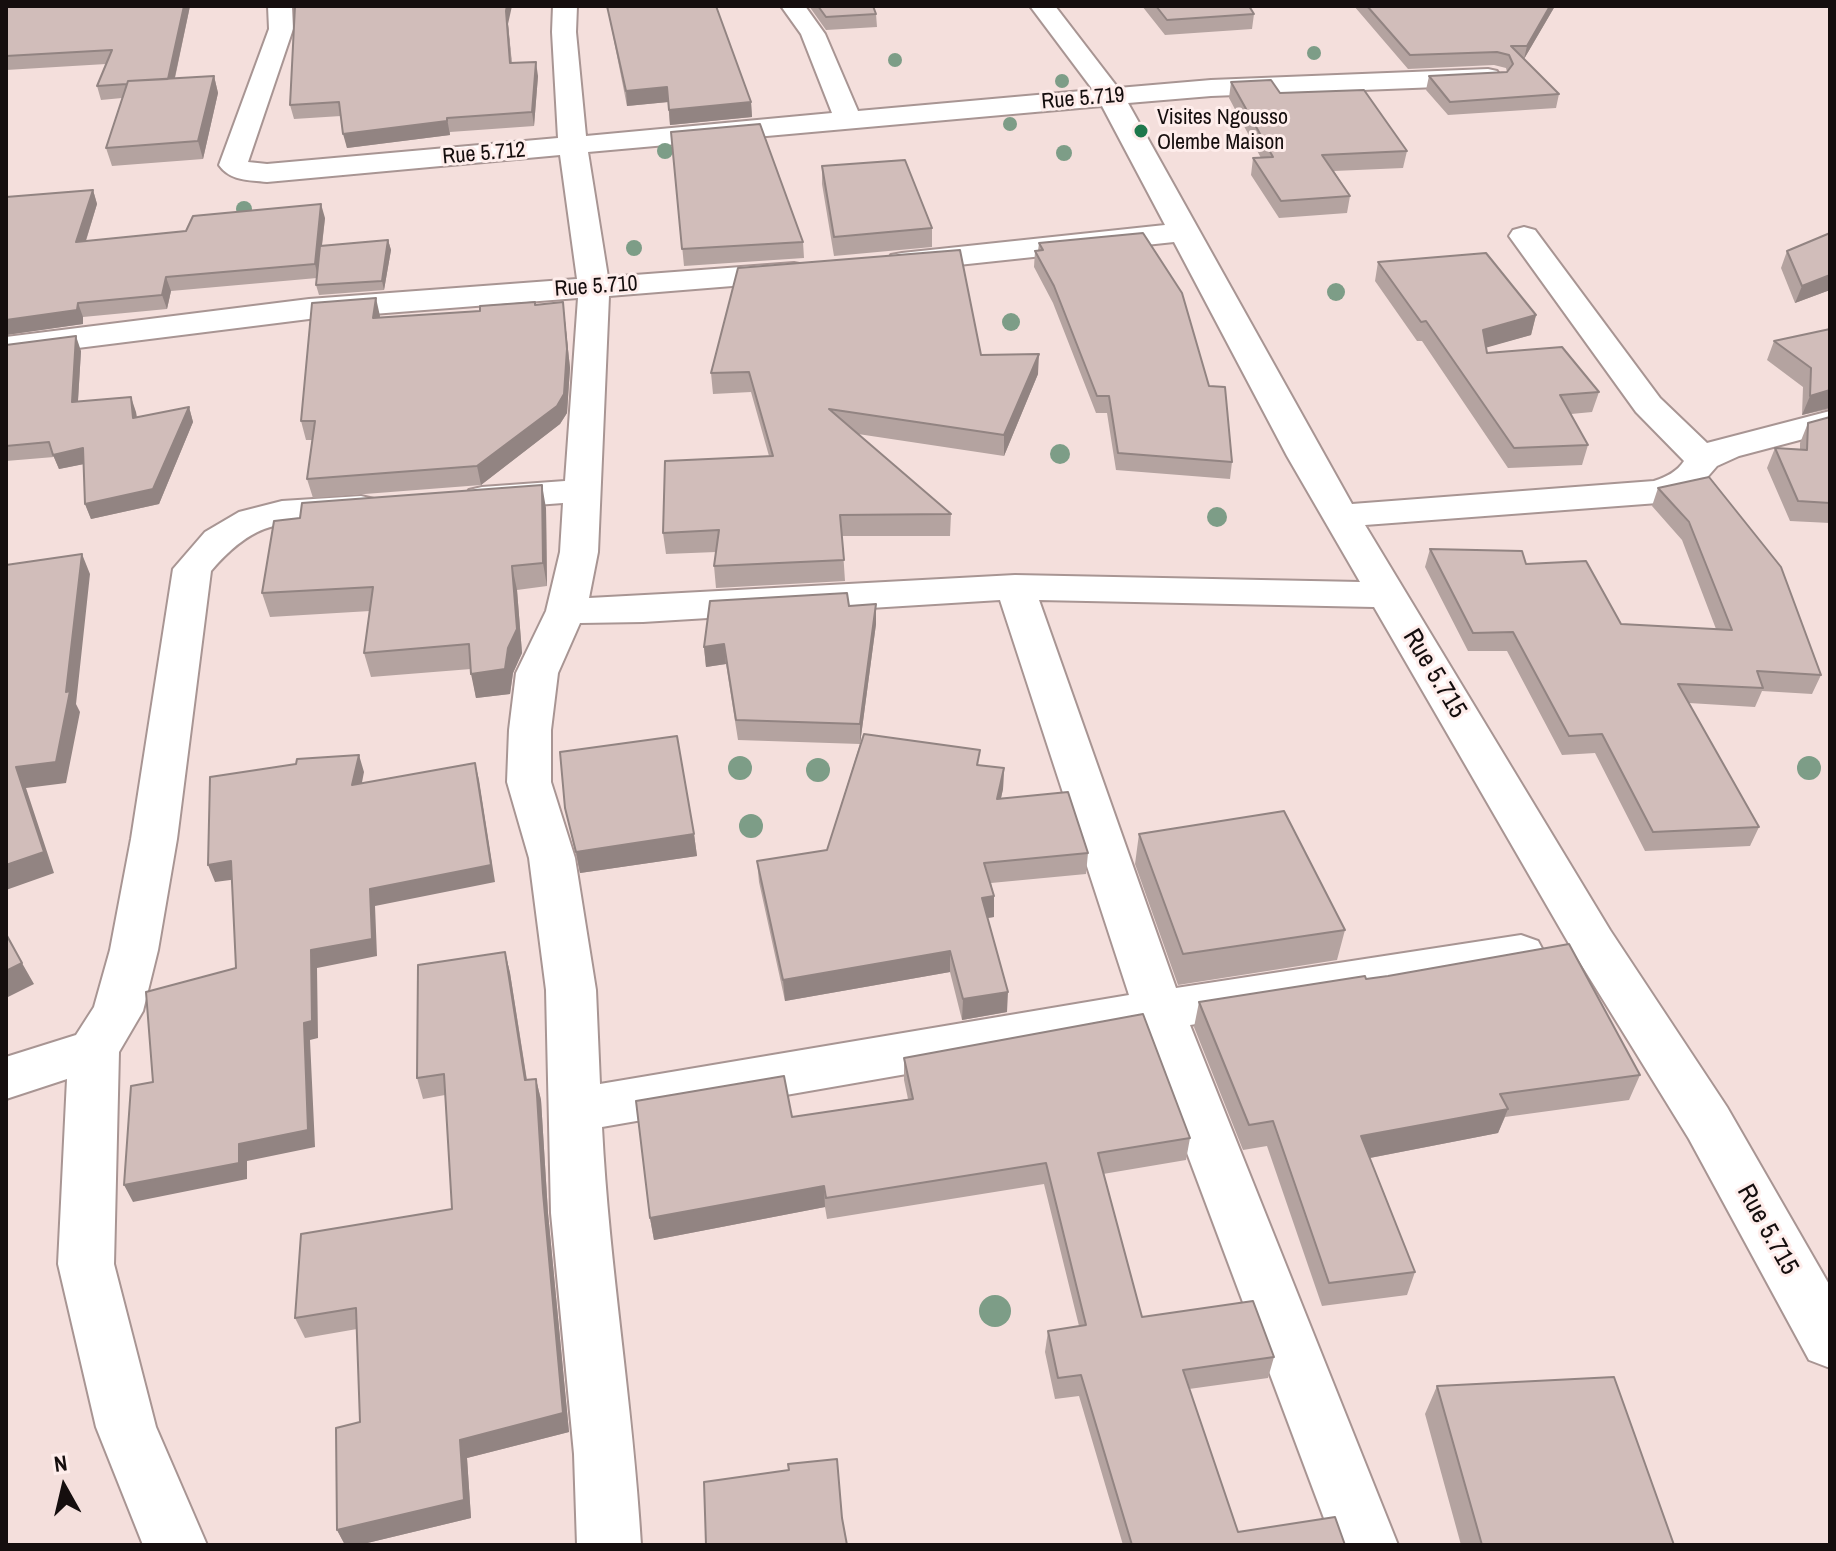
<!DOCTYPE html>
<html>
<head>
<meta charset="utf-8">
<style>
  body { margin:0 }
  #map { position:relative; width:1836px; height:1551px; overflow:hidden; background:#f4dfdc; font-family:"Archivo Narrow",sans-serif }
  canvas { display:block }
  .frame { position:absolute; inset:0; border:8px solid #150e0e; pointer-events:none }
  .north { position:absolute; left:24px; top:1447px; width:80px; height:80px; -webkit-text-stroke:6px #feedeb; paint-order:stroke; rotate:352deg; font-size:22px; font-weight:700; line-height:32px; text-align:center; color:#150e0e }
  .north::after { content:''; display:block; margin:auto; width:28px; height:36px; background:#150e0e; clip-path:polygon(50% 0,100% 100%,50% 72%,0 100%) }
</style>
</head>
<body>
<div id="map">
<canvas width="1836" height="1551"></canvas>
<div class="frame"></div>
<div class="north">N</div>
</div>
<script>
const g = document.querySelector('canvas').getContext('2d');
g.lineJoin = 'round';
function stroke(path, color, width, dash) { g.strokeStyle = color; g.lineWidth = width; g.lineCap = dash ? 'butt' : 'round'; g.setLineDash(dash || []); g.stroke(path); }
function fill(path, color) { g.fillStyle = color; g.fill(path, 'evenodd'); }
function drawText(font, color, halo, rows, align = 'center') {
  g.font = font + ' "Archivo Narrow",sans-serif'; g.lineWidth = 6; g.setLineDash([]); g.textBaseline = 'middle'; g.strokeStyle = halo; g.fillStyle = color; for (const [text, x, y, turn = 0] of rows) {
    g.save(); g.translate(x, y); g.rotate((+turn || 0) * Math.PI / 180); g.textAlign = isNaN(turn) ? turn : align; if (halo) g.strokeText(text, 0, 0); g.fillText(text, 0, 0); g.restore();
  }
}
const street = new Path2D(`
  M268,6H292L293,29L248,162L267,164L558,138L552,32L553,6H577L576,32L586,136L832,113L801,34L781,6H805L825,34L858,111L1093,90L1030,6H1055L1118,88L1211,80L1488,69L1497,71L1501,77L1497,83L1488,85L1211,96L1128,103L1352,504L1654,481C1666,477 1677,472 1684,461L1636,412L1509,236L1513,230L1524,227L1535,230L1660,398L1707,443L1830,411V432L1739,456L1717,466L1697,489L1658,503L1365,525L1610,930L1727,1107L1830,1286V1368L1809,1360L1689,1139L1576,956L1374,607L1039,600L1176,988L1521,935L1538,941L1545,954L1538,967L1521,973L1190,1025L1398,1545H1334L1142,1033L602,1127C609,1267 633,1405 641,1545H577L574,1454L551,1213L546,990L529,858L507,782L509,730L516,673L546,611L560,552L563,503L482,509L469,506L464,498L469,490L482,487L565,481L578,298L309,319L6,357V337L309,299L577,279L560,155L267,182C249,180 230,181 219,165L269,29ZM1102,106L1165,225L902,253L891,255L887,262L891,269L902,271L1174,242L1287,456L1360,582L1015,575L589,598L598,552L609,296L794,281L805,279L810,272L805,265L794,263L608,277L588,152ZM1000,600L1129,995L600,1084L596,990L575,858L551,782V730L558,673L580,623L643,622Z
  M361,496L374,499L380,507L374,515C300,533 271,501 211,571L177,839L158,950L143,1011L119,1052L114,1264L156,1427L207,1545H143L96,1427L58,1264L67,1079L6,1099V1057L76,1035L94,1007L110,950L131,839L173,569L205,532L239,512L282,501Z`);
const trees = [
  [1314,53,7],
  [895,60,7],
  [1062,81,7],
  [1010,124,7],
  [665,151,8],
  [1064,153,8],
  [244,209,8],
  [634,248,8],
  [1336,292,9],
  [1011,322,9],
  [1060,454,10],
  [1217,517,10],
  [740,768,12],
  [1809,768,12],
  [818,770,12],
  [751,826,12],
  [995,1311,16]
];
const wall = new Path2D(`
  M6,6H190L175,78L214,76L218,93L203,159L112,166L106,148L122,98L101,100L97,86L106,64L6,70Z
  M607,6L751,102L752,117L670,125L668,102L627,106Z
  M809,6H873L876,14L877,27L826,30Z
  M1142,6H1249L1254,14L1252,29L1165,35Z
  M1354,6H1555L1524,59L1559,94L1556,108L1448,115L1426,90L1429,76L1507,72L1506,68L1494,65L1408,69Z
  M508,24L512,63L538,76L534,126L450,132V135L347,148L341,116L294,119L290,105Z
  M1231,82L1280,93L1407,151L1403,168L1334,171L1350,196L1347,213L1279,218L1251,175L1253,158H1261L1229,98Z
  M671,132L803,242L804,258L684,266Z
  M822,166L932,228V247L834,256L822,184Z
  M93,190L97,204L86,241L325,218L322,246L388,240L391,250L384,290L319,295L316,285L317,278L171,291L167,309L83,317V324L6,335V197Z
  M1830,233V290L1795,303L1781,268L1787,251Z
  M1039,243L1209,386L1232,462L1230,479L1116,470L1107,413H1096L1053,303L1034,267L1035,251H1038Z
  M1378,262L1536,315L1531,335L1486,347L1487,353L1599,392L1592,412L1571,414L1588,445L1582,465L1508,468L1422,341H1417L1375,281Z
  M563,302L570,368L567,413L560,424L481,485L313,498L307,479L312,440H306L301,421L380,318L480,311Z
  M1830,329V409L1802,415L1803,387L1767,360L1774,341Z
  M6,345L81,351L78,401L136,412L137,417L189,407L193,422L159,504L91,519L85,504L84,464L59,469L54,457L6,461Z
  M981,355L1038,374L1004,456L858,434L951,514L950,536H842L845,581L716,588L714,566L716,552L666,554L663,533L769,456L751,392L713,394L711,373Z
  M1830,417V523L1790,521L1767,468L1775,448L1800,449V443L1808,423Z
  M1658,488L1821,675L1812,694L1762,691L1755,707L1689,703L1759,827L1750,846L1645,851L1595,753L1562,755L1507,651H1468L1425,567L1430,549L1526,564L1621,624L1716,629L1682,540L1652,506Z
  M546,508L547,586L517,590L522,653L513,673L510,694L476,698L471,669L371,677L364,653L370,611L270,617L262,593L300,518Z
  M876,604V624L860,744L980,765L1004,768L1003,789L1001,798L1088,853L1086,874L991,883L994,896V917L987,918L1007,1012L962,1020L950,972L785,1001L759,882L757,861L827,850L860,744L738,740L726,664L706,667L704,647L849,606Z
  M565,808L694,834L697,856L580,873Z
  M1139,834L1345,930L1337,960L1178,985L1135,864Z
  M505,952L510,973L527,1080L536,1079L541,1100L548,1213L569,1432L467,1458L471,1518L359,1545H345L337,1530L360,1422L357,1329L305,1338L295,1318L452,1209L445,1095L423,1099L417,1078Z
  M1366,979L1640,1075L1629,1100L1505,1117L1498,1133L1370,1158L1415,1272L1407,1295L1322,1306L1267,1146L1243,1150L1194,1027L1199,1002Z
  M904,1058L1190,1138L1186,1160L1103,1174L1142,1317L1274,1357L1268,1378L1189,1389L1238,1532L1345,1545H1123L1079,1396L1055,1399L1045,1352L1048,1331L1079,1326L1044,1184L827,1219L825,1207L654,1240L650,1218L792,1117L908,1099L904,1080Z
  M1437,1386L1674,1545H1461L1425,1414Z`);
const shadedWall = new Path2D(`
  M184,6H190L171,95L167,82Z
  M507,6H512L508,24L513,77L506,11Z
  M1550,6H1555L1524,59L1527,46Z
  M536,62L538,76L534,126L532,112Z
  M214,76L218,93L203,159L198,141Z
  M667,87L668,102L627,106L626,91Z
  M751,102L752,117L670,125L669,110Z
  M447,118L450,135L347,148L343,134Z
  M93,190L97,204L81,256L76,242Z
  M321,204L325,218L318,278L315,264Z
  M388,240L391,250L384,290L382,281Z
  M1830,275V290L1795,303L1802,286Z
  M166,277L171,291L167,309L162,295Z
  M376,298L380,316L377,336L373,318Z
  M563,302L570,368L567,413L560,424L481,485L477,466Z
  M78,303L83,317V324L6,335V320Z
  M1536,315L1531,335L1478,350L1483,330Z
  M76,336L81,351L77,416L72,402Z
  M1039,354L1038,374L1004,456V435Z
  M1830,390L1829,408L1802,415L1810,396Z
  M131,397L136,412L138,433L133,418Z
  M189,407L193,422L159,504L91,519L85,504Z
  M83,448L89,463L59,469L53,455Z
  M542,485L546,508L547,586L543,563Z
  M82,554L90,574L76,704L80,712L66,783L26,788L54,873L6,890V865L16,767L66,692Z
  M512,566L517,590L522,653L513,673L510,694L476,698L471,674L508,648Z
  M876,604V624L860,744V724Z
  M724,644L726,664L706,667L704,647Z
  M359,755L364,772L358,803L352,785Z
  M475,763L479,780L495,882L375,906L377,956L317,968L318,1038L310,1040L315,1147L247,1161V1179L133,1202L124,1185L304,1023L311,950L370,889Z
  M1004,768L1003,789L996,820L997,799Z
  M694,834L697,856L580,873L576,852Z
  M231,861L238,879L215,882L208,865Z
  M994,896V917L981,919L982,898Z
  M950,951V972L785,1001L783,980Z
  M505,952L510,973L530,1101L525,1080Z
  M22,963L34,984L6,998V971Z
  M1008,992L1007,1012L962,1020L963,999Z
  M536,1079L541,1100L548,1213L569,1432L467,1458L471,1518L359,1545H345L337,1530L460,1440L543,1193Z
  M1508,1109L1498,1133L1354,1161L1361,1136Z
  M824,1186L825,1207L654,1240L650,1218Z`);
const building = new Path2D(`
  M6,6H184L168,79L128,81L127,84L97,86L112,50L6,56Z
  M295,6H507L506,11L510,63L536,62L532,112L447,118V121L343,134L339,102L290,105Z
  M607,6H716L751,102L669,110L667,87L626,91Z
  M818,6H873L876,14L826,17Z
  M1156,6H1249L1254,14L1167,20Z
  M1367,6H1550L1527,46H1511L1559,94L1450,102L1429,76L1507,72L1513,64L1509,55L1497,52L1410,55Z
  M214,76L198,141L106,148L128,81Z
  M1271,80L1280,93L1364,90L1407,151L1322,155L1350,196L1281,201L1253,158L1273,157L1231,82Z
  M760,124L803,242L682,249L671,132Z
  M905,160L932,228L834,237L822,166Z
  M93,190L76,242L186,231L193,216L321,204L315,264L166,277L162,295L78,303L77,310L6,320V197Z
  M1143,233L1182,293L1209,386L1225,387L1232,462L1118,453L1109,396H1097L1054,286L1035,251L1043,250L1039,243Z
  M1830,233V275L1802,286L1787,251Z
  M388,240L382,281L316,285L320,246Z
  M960,250L981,355L1039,354L1004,435L829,409L951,514L840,515L844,560L714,566L719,530L663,533L665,461L773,456L749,372L711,373L738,268Z
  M1486,253L1536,315L1483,330L1487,353L1562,347L1599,392L1560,395L1588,445L1514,448L1426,321L1421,322L1378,262Z
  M376,298L373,318L480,311V306L535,302V305L563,302L567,349L564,394L557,406L477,466L307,479L315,421H301L312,303Z
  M1830,329V390L1810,396L1811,368L1774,341Z
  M76,336L72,402L131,397L133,418L189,407L153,489L85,504L83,448L53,455L49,442L6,446V345Z
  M1830,417V503L1798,501L1775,448L1807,450L1808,423Z
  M1709,477L1781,567L1821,675L1757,671L1763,688L1678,684L1759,827L1653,832L1602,734L1569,736L1513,632L1473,633L1430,549L1522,551L1526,564L1586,561L1621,624L1732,630L1689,522L1658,488Z
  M542,485L543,563L512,566L517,629L508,648L505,669L471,674L469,644L364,653L373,587L262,593L274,521L300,518L302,503Z
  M82,554L66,692L70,691L56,762L16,767L44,852L6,865V565Z
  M847,593L849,606L876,604L860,724L736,720L724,644L704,647L710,601Z
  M864,734L980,750L977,765L1004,768L997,799L1068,792L1088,853L984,863L994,896L982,898L1008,992L963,999L950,951L783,980L757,861L827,850Z
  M677,736L694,834L576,852L565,808L560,752Z
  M359,755L352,785L475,763L491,865L370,889L372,939L311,950L312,1021L304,1023L308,1130L239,1144V1163L124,1185L131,1086L153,1082L146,992L236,968L231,861L208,865L210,777L296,764L297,759Z
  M1284,811L1345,930L1183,954L1139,834Z
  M6,934L22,963L6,971Z
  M1569,944L1640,1075L1500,1094L1508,1109L1361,1136L1415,1272L1329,1283L1273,1121L1249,1125L1199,1002L1365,976L1366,979L1388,976Z
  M505,952L525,1080L536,1079L543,1193L563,1413L460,1440L464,1500L337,1530L336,1428L360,1422L356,1308L295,1318L301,1234L452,1209L444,1074L417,1078L418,965Z
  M1143,1014L1190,1138L1098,1153L1142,1317L1253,1301L1274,1357L1183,1370L1238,1532L1335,1517L1345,1545H1132L1081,1375L1058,1378L1048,1331L1086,1325L1046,1163L826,1198L824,1186L650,1218L636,1101L784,1076L792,1117L913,1099L904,1058Z
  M1614,1377L1674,1545H1482L1437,1386Z
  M837,1459L842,1518L847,1545H706L704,1482L789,1470L788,1464Z`);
const markers = [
  [1141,131,8,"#1f784c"]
];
const farStreetnames = [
  ["Rue 5.719",1083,99,-5],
  ["Rue 5.712",484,154,-5],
  ["Rue 5.710",596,287,-4]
];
const farPoinames = [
  ["Visites Ngousso",1157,118],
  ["Olembe Maison",1157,143]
];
const streetNames = [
  ["Rue 5.715",1434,674,59],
  ["Rue 5.715",1767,1230,61]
];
stroke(street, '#a89593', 4);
fill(street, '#fff');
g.fillStyle = '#7d9d87';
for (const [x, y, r] of trees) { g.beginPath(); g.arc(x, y, r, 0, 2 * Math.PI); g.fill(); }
fill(wall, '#b4a3a0');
fill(shadedWall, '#928482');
fill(building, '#d1bdba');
stroke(building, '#928482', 2);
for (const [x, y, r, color] of markers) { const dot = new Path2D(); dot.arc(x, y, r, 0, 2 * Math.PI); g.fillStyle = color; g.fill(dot); stroke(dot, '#feedeb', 3); }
drawText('22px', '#150e0e', '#feedeb', farStreetnames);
drawText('22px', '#150e0e', '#feedeb', farPoinames, 'left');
drawText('26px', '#150e0e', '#feedeb', streetNames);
</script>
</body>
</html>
